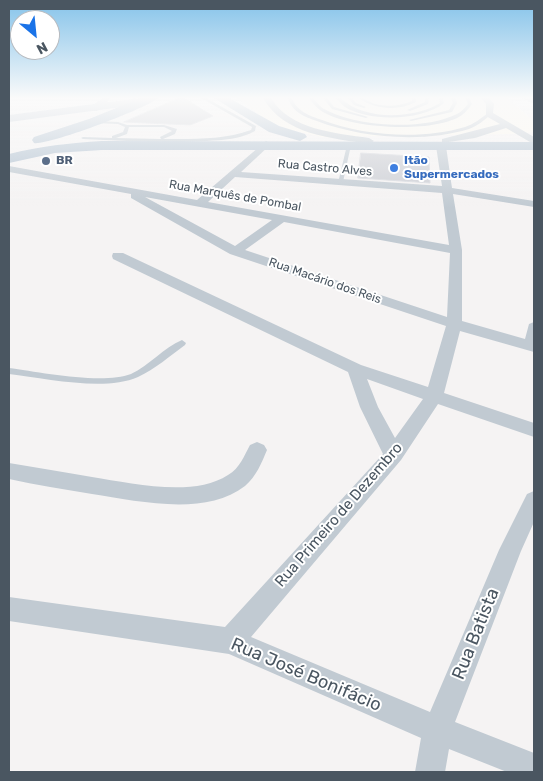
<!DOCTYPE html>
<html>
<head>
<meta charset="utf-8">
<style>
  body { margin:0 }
  #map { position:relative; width:543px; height:781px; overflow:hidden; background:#f5f3f3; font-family:Rubik,sans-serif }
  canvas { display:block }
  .frame { position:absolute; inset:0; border:10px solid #4a5661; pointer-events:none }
  .north { position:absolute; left:10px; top:10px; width:50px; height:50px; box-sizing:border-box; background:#fff; border:1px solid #b7bbc0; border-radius:50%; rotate:152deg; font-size:14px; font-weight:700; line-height:20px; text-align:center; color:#4a5661 }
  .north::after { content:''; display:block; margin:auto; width:18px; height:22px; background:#1a73e8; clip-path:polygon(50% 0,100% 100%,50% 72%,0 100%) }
</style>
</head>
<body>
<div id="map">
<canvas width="543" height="781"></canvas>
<div class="frame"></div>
<div class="north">N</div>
</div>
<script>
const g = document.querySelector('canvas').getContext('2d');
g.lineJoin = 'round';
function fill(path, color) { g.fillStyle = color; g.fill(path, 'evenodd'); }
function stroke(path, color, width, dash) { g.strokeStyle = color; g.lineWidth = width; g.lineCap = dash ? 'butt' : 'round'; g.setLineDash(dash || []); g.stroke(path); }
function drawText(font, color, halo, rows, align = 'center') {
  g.font = font + ' Rubik,sans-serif'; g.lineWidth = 4; g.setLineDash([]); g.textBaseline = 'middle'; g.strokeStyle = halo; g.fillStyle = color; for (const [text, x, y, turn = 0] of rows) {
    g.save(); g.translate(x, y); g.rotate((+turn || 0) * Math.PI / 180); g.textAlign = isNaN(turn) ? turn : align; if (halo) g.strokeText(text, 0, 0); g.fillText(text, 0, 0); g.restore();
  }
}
const commercial = new Path2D(`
  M237,98H508L534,122V132L511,134L322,137L283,128L265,119Z`);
const building = new Path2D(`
  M179,98H184L213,116L190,125L124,122Z
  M361,153L429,157L430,183L358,178Z`);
const lane = new Path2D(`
  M201,98H206L256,126L255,131C241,139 223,140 207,141C165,143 124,141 83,139L81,138L83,137L112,138V136L123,132L125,127L118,124L94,123L95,121L118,122L127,125H164L177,129L175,134L163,139C193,139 223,140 251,130L252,127ZM129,127H164L172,131L160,137L161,139L116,138L127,134Z
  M288,98H292C296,111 310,116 322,120C363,136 422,140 465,127C474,124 480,119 488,113L491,114C485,120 477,126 469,129C423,143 361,138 317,121C305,117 292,112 288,98Z
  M309,98H313C317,102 320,107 324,109C357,127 423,131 457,114C461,112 465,108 468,104L465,98H469L472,104C469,108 465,113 462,115C435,134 346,129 320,110C316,107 312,102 309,98Z
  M323,98H327L334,107L368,117L366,118L332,109Z
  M336,98H341C363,121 415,119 440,103L439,98H443L444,103C422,121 369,122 345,107C342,105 339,101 336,98Z
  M348,98H352L356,103L366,107L364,108L354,105Z
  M359,98C365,98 369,102 375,104C387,107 401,106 412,101V98H416V102C399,111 375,110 359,98Z
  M425,98H429L428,104L410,111L407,110L425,102Z
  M451,98H455L457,103L452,112L411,121L409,120L449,110L453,103Z
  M349,144L351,145L343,182L338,183L347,145Z
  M182,340L186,343L185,345C170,356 155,369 138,377C104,392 45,378 9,374V368C40,372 102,385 131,374C149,366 164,347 182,340Z`);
const street = new Path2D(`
  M102,98H111L97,111H91V107Z
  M263,98H271C290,130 336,133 369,138L374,141L369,144C332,138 284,135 263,98Z
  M481,98H489L494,104L493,113L534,137V142H530L506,128L475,138L442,143V139L500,124L486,116V104Z
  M522,98L534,99V104Z
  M266,141L271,144L269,146L241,172L442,186L436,146L441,143L446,146L452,188L534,201V207L453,194L462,250V321L525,339L529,324L534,322V352L460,331L444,393L534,423V437L438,404L401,460L251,637L430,712L499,550L527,494L534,491V522L521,551L455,722L534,753V772H507L449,749L445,772H415L421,738L229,654L9,621V597L225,627L383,454L360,407L348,372L113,259L112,256L113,253H123L361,365L428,387L446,326L230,254L131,198V194L9,172V166L197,200ZM235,177L442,193L449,245L208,202ZM145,197L272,220L235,246ZM284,222L450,253L447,317L245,250ZM367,379L423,399L395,438L378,407Z
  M257,442L264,445L267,450C262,462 256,477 245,486C205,517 138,501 92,494C64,489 36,485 9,479V463C37,468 65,472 92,477C131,483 193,498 228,475C240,468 244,456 250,445Z`);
const secondary = new Path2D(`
  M140,98H148L150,101L145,104L9,122V115Z`);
const primary = new Path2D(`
  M141,98H158C148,108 47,146 34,143L32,140L34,137L89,119Z
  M214,98H229L279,126L305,134L307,137L300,141L269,132Z
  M102,141L534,142V150H102L55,153L9,163V154C40,146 70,143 102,141Z`);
const markers = [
  [46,161,5,"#5c6f8a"],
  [394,168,5,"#3f7fe0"]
];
const farServicenames = [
  ["BR",56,161]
];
const farShopnames = [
  ["Itão",404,161],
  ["Supermercados",404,175]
];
const farStreetnames = [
  ["Rua Castro Alves",325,168,5],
  ["Rua Marquês de Pombal",235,196,10],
  ["Rua Macário dos Reis",325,281,19]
];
const streetNames = [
  ["Rua Primeiro de Dezembro",339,515,-49]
];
const nearStreetnames = [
  ["Rua Batista",476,634,-68],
  ["Rua José Bonifácio",306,675,23]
];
fill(commercial, '#fdf9ef');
fill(building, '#cdcfd5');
stroke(building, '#d7d9de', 1);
fill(lane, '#c1cad2');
fill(street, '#c1cad2');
fill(secondary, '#c1cbd6');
fill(primary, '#b3c2d1');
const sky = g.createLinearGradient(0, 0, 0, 208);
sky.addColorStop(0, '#85c3ea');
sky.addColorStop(0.47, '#fafafa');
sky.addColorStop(1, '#fafafa00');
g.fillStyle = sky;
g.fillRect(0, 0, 543, 208);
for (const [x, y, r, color] of markers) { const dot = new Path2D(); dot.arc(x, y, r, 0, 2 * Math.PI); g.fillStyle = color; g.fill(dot); stroke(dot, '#fff', 2); }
drawText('bold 12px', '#4e5e75', '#fff', farServicenames, 'left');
drawText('bold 12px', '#366cbe', '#fff', farShopnames, 'left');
drawText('12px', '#4a5661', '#fff', farStreetnames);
drawText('15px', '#4a5661', '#fff', streetNames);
drawText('18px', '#4a5661', '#fff', nearStreetnames);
</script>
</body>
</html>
